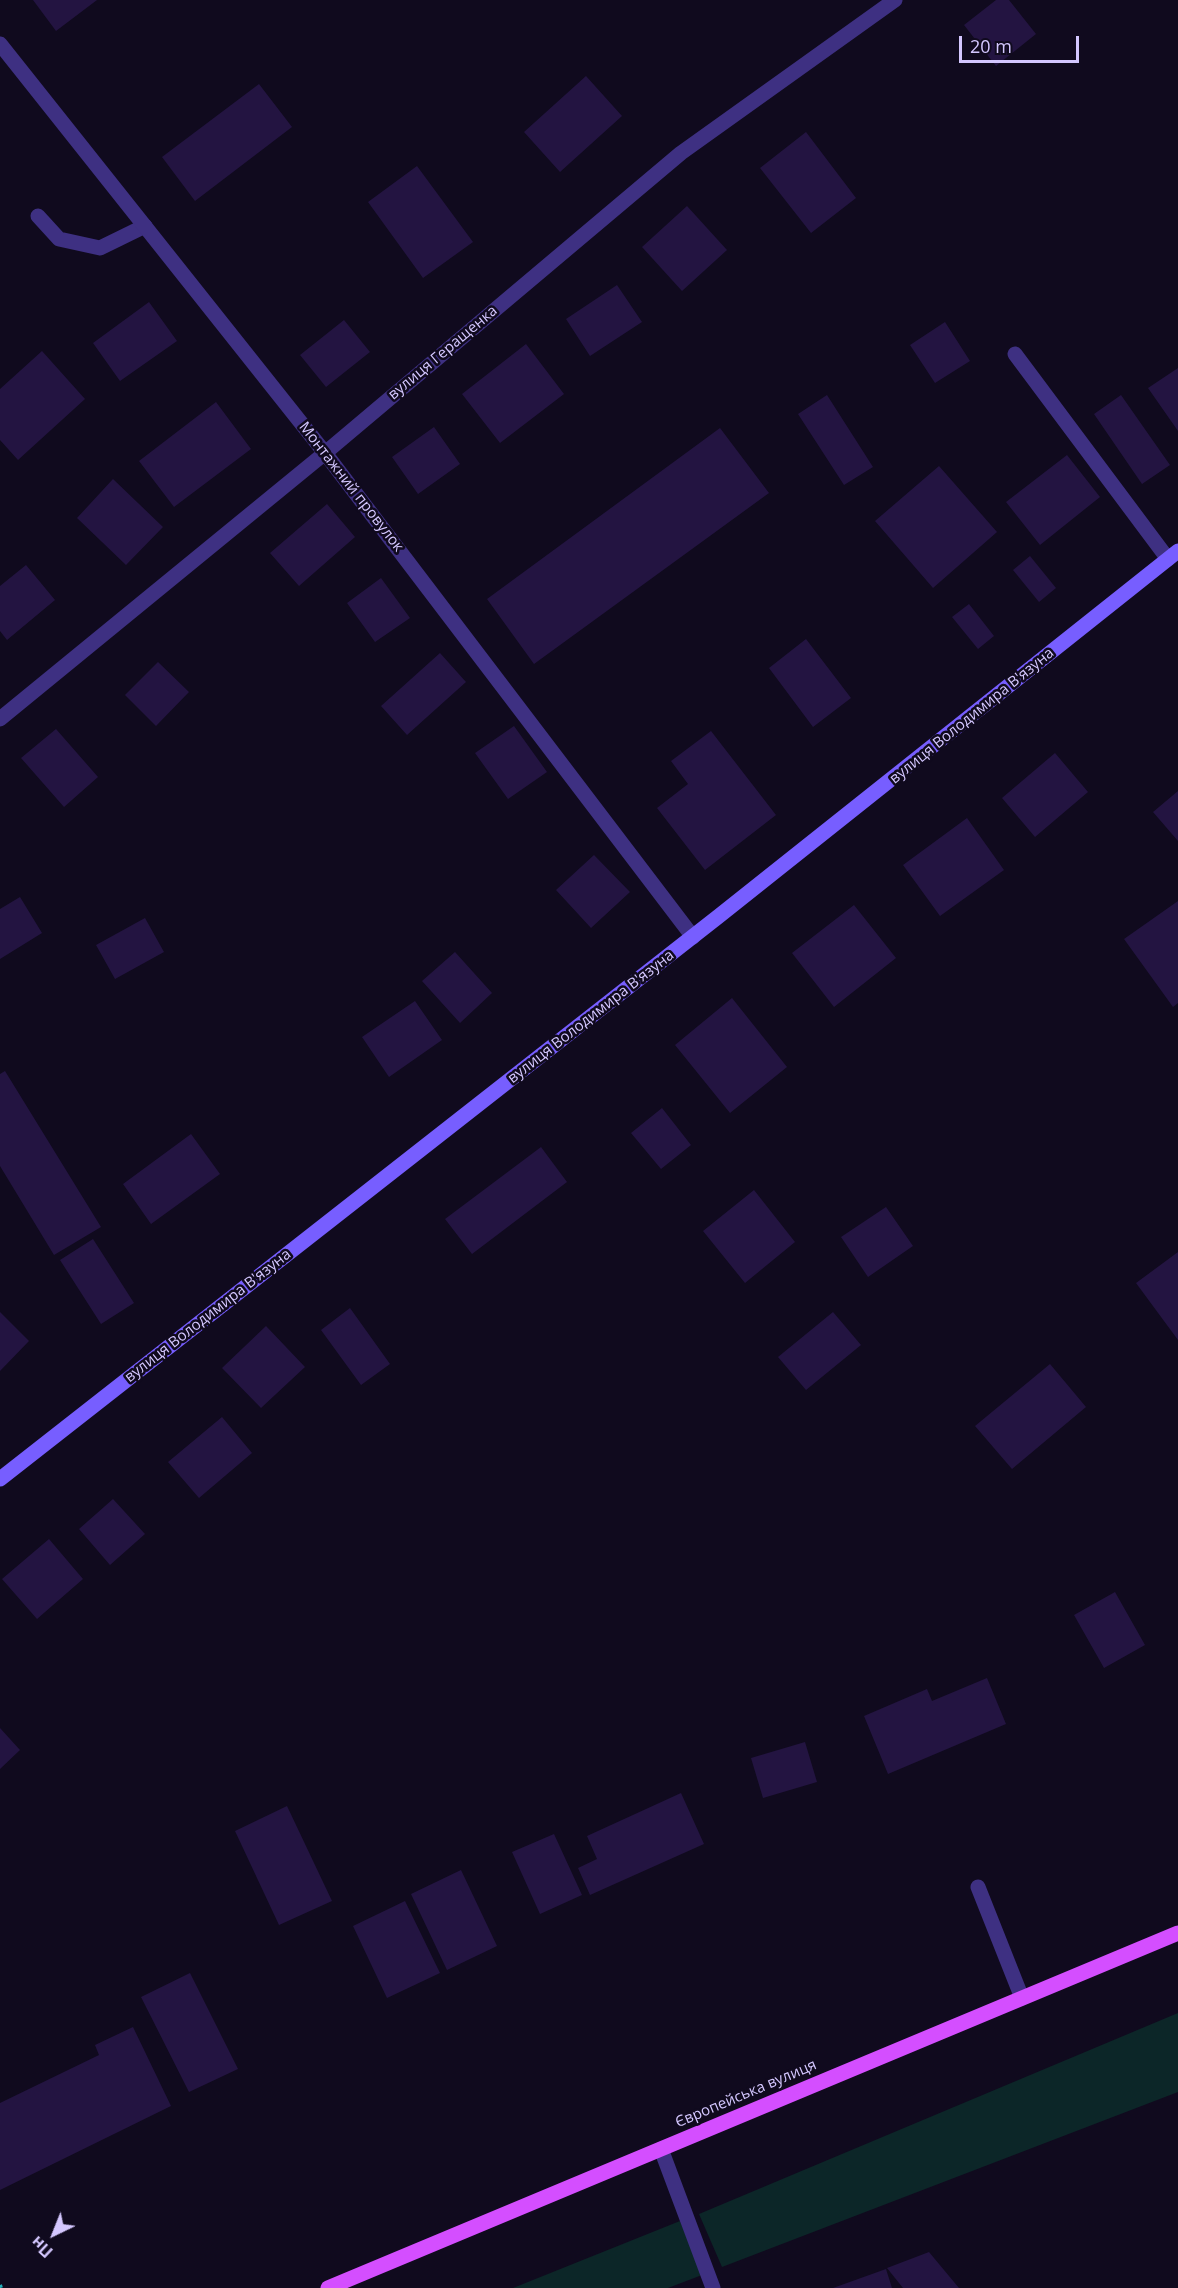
<!DOCTYPE html>
<html>
<head>
<meta charset="utf-8">
<style>
  body { margin:0 }
  #map { position:relative; width:1178px; height:2288px; overflow:hidden; background:#100a1e; font-family:"Open Sans",sans-serif }
  canvas { display:block }
  .north { position:absolute; left:24px; top:2204px; width:60px; height:60px; -webkit-text-stroke:4px #100a1e; paint-order:stroke; rotate:223deg; font-size:16px; font-weight:700; line-height:24px; text-align:center; color:#d4c7ff }
  .north::after { content:''; display:block; margin:auto; width:21px; height:27px; background:#d4c7ff; clip-path:polygon(50% 0,100% 100%,50% 72%,0 100%) }
  .scale { position:absolute; left:959px; top:36px; width:120px; height:27px; box-sizing:border-box; border:3px solid #d4c7ff; border-top:0; padding-left:8px; font-size:18px; line-height:21px; white-space:nowrap; color:#d4c7ff; -webkit-text-stroke:4px #100a1e; paint-order:stroke }
</style>
</head>
<body>
<div id="map">
<canvas width="1178" height="2288"></canvas>
<div class="north">Пн</div>
<div class="scale">20 m</div>
</div>
<script>
const g = document.querySelector('canvas').getContext('2d');
g.lineJoin = 'round';
function fill(path, color) { g.fillStyle = color; g.fill(path, 'evenodd'); }
function stroke(path, color, width, dash) { g.strokeStyle = color; g.lineWidth = width; g.lineCap = dash ? 'butt' : 'round'; g.setLineDash(dash || []); g.stroke(path); }
function drawText(font, color, halo, rows, align = 'center') {
  g.font = font + ' "Open Sans",sans-serif'; g.lineWidth = 5; g.setLineDash([]); g.textBaseline = 'middle'; g.strokeStyle = halo; g.fillStyle = color; for (const [text, x, y, turn = 0] of rows) {
    g.save(); g.translate(x, y); g.rotate((+turn || 0) * Math.PI / 180); g.textAlign = isNaN(turn) ? turn : align; if (halo) g.strokeText(text, 0, 0); g.fillText(text, 0, 0); g.restore();
  }
}
const green = new Path2D(`
  M1178,2013V2092L722,2267L699,2214Z
  M680,2221L702,2275L668,2288H513Z`);
const building = new Path2D(`
  M33,0H97L56,31Z
  M996,0H1009L1036,34L996,66L964,25Z
  M586,76L622,116L560,172L524,132Z
  M259,84L292,127L195,201L162,157Z
  M806,132L856,198L811,233L760,168Z
  M417,166L473,242L423,278L368,202Z
  M687,206L727,250L682,291L642,247Z
  M617,285L642,322L590,356L566,319Z
  M149,302L177,341L120,381L93,343Z
  M344,320L370,352L326,387L300,355Z
  M945,322L970,361L935,383L910,345Z
  M526,344L564,394L500,443L462,394Z
  M42,351L85,399L18,460L0,440V389Z
  M1178,368V431L1148,388Z
  M827,395L873,467L844,485L798,414Z
  M1121,395L1170,465L1142,484L1094,414Z
  M216,402L251,449L174,507L139,461Z
  M434,427L460,464L418,494L392,457Z
  M720,428L769,493L534,664L487,599Z
  M1067,455L1100,497L1040,545L1006,502Z
  M939,466L997,532L933,588L875,521Z
  M113,479L163,527L126,565L77,518Z
  M327,504L355,537L299,586L270,553Z
  M1030,556L1056,588L1039,602L1013,570Z
  M26,565L55,600L7,640L0,631V586Z
  M381,578L410,618L375,642L347,603Z
  M969,604L994,636L978,649L952,617Z
  M806,639L851,698L813,727L769,668Z
  M440,653L466,682L407,735L381,706Z
  M158,662L189,692L156,726L125,695Z
  M514,726L547,772L508,799L475,753Z
  M56,729L98,777L64,807L21,758Z
  M711,731L776,815L705,870L657,808L688,784L671,761Z
  M1055,753L1088,792L1035,837L1002,798Z
  M1178,791V841L1153,812Z
  M967,818L1004,870L940,916L903,865Z
  M594,855L630,892L591,928L556,890Z
  M20,897L42,933L0,959V909Z
  M1178,901V1003L1173,1007L1124,939Z
  M854,905L896,958L834,1007L792,953Z
  M145,918L164,952L115,979L96,945Z
  M455,952L492,993L460,1023L422,981Z
  M732,998L787,1067L730,1113L675,1045Z
  M415,1001L442,1040L389,1077L362,1037Z
  M5,1071L101,1227L54,1255L0,1166V1074Z
  M662,1108L691,1145L661,1169L631,1133Z
  M191,1134L220,1174L151,1224L123,1184Z
  M541,1147L567,1182L472,1254L445,1219Z
  M754,1190L795,1242L745,1283L703,1231Z
  M886,1207L913,1246L868,1277L841,1237Z
  M93,1239L134,1303L101,1324L60,1260Z
  M1178,1252V1340L1136,1283Z
  M350,1308L390,1364L361,1385L321,1330Z
  M0,1312L29,1341L0,1371Z
  M833,1312L861,1345L806,1390L778,1357Z
  M266,1326L305,1367L261,1408L222,1368Z
  M1050,1364L1086,1407L1012,1469L975,1426Z
  M222,1417L252,1453L199,1498L168,1462Z
  M113,1499L145,1534L110,1565L79,1529Z
  M49,1539L83,1579L37,1619L2,1579Z
  M1115,1592L1145,1645L1104,1668L1074,1615Z
  M987,1678L1006,1724L888,1774L864,1716L927,1689L932,1701Z
  M0,1728L20,1750L0,1769Z
  M805,1742L817,1782L763,1798L751,1758Z
  M681,1793L704,1844L590,1895L578,1868L597,1859L587,1836Z
  M287,1806L332,1901L279,1925L235,1831Z
  M554,1834L582,1895L540,1914L512,1852Z
  M461,1870L497,1946L447,1970L411,1894Z
  M405,1901L440,1973L387,1998L353,1926Z
  M190,1973L238,2069L189,2092L141,1997Z
  M133,2027L171,2106L0,2190V2103L99,2055L95,2045Z
  M929,2252L959,2288H903L887,2268Z
  M886,2269L892,2288H833Z`);
const path = new Path2D(`
  M0,2285L1,2288`);
const lane = new Path2D(`
  M38,216L59,239L100,248L145,226
  M1015,354L1168,559
  M978,1887L1022,1998
  M661,2149L713,2288`);
const street = new Path2D(`
  M0,44L325,453L693,937
  M0,719L325,453L681,153L895,0`);
const secondary = new Path2D(`
  M0,1479L719,916L1178,551`);
const primary = new Path2D(`
  M328,2288L1178,1933`);
const streetNames = [
  ["вулиця Геращенка",443,353,-40],
  ["Монтажний провулок",351,487,52],
  ["вулиця Володимира В'язуна",972,716,-39],
  ["вулиця Володимира В'язуна",591,1017,-38],
  ["вулиця Володимира В'язуна",208,1316,-38],
  ["Європейська вулиця",746,2094,-23]
];
fill(green, '#0c2628');
fill(building, '#231441');
stroke(path, '#21aeb9', 4, [3, 4.5]);
stroke(lane, '#3e3082', 15);
stroke(street, '#3e3082', 15);
stroke(secondary, '#775eff', 15);
stroke(primary, '#d44eff', 15);
drawText('15px', '#d4c7ff', '#100a1e', streetNames);
</script>
</body>
</html>
